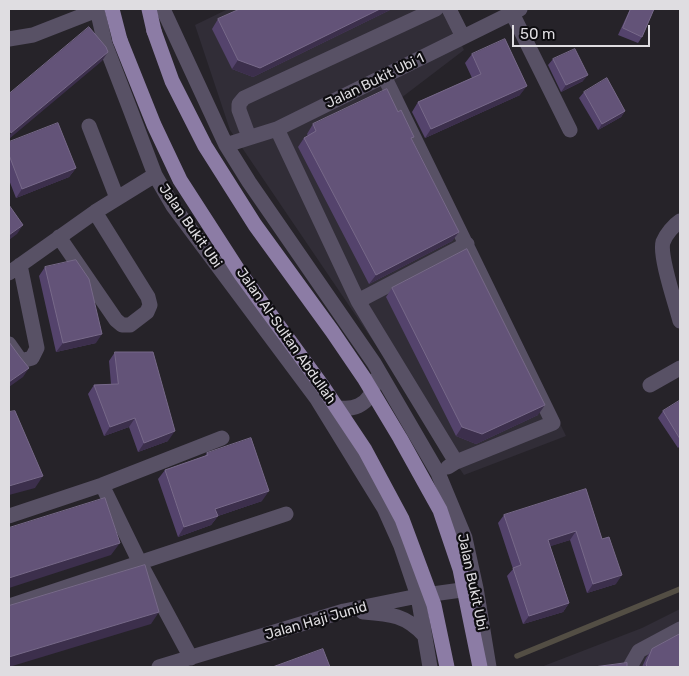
<!DOCTYPE html>
<html>
<head>
<meta charset="utf-8">
<style>
  body { margin:0 }
  #map { position:relative; width:689px; height:676px; overflow:hidden; background:#262329; font-family:Rubik,sans-serif }
  canvas { display:block }
  .frame { position:absolute; inset:0; border:10px solid #dfdde1; pointer-events:none }
  .scale { position:absolute; left:512px; top:25px; width:138px; height:22px; box-sizing:border-box; border:2px solid #dfdde1; border-top:0; padding-left:6px; font-size:15px; line-height:18px; white-space:nowrap; color:#dfdde1; -webkit-text-stroke:4px #0e0d10; paint-order:stroke }
</style>
</head>
<body>
<div id="map">
<canvas width="689" height="676"></canvas>
<div class="frame"></div>
<div class="scale">50 m</div>
</div>
<script>
const g = document.querySelector('canvas').getContext('2d');
g.lineJoin = 'round';
function fill(path, color) { g.fillStyle = color; g.fill(path, 'evenodd'); }
function stroke(path, color, width, dash) { g.strokeStyle = color; g.lineWidth = width; g.lineCap = dash ? 'butt' : 'round'; g.setLineDash(dash || []); g.stroke(path); }
function drawText(font, color, halo, rows, align = 'center') {
  g.font = font + ' Rubik,sans-serif'; g.lineWidth = 4.5; g.setLineDash([]); g.textBaseline = 'middle'; g.strokeStyle = halo; g.fillStyle = color; for (const [text, x, y, turn = 0] of rows) {
    g.save(); g.translate(x, y); g.rotate((+turn || 0) * Math.PI / 180); g.textAlign = isNaN(turn) ? turn : align; if (halo) g.strokeText(text, 0, 0); g.fillText(text, 0, 0); g.restore();
  }
}
const built = new Path2D(`
  M228,9H444L464,50L401,98L566,436L464,475L230,130L195,25Z
  M680,609V667H541L642,628Z`);
const stream = new Path2D(`
  M517,656L680,589`);
const minor = new Path2D(`
  M97,9L105,44L130,109L155,175L173,206L317,399L384,508L401,546L418,596L430,667
  M163,9L226,145L249,182L374,363L438,473L465,538L476,588L489,667
  M449,9L463,37
  M512,13L570,130
  M9,39L33,35L97,10
  M384,76L553,423L456,462
  M89,126L117,198
  M277,129L358,301L456,462L448,467
  M249,137L239,110V104L244,98L436,9
  M226,145L277,129L520,9
  M680,221C674,225 666,234 663,242C659,256 676,305 680,321
  M59,237L116,320L122,325H130L147,312L150,305L148,297L95,212
  M9,273L95,212L155,175
  M358,301L467,244
  M9,344L21,361L32,358L37,348L20,265
  M650,385L680,368
  M328,405C351,413 371,407 375,380
  M102,485L140,563L191,658
  M9,516L102,485L222,438
  M9,606L286,514
  M363,612C390,614 406,615 425,636
  M159,667L344,611L418,596L476,588
  M632,667L631,665L639,651L680,629`);
const major = new Path2D(`
  M112,9L120,40
  M149,9L154,31`);
const majorBridge = new Path2D(`
  M154,31L172,81L205,146L255,225L332,331L364,378L400,438L440,510L460,569L480,667
  M120,40L154,125L180,180L240,273L323,387L365,450L402,519L434,605L447,667`);
const wall = new Path2D(`
  M240,9H392L253,77L232,69L212,29L218,19Z
  M630,9H654L642,37L638,43L618,35Z
  M472,54L520,95L425,138L412,112L418,102L472,78L465,63Z
  M553,59L583,81L561,92L548,65Z
  M584,92L625,111L621,117L598,130L579,98Z
  M313,124L412,139L459,232L452,241L369,284L298,147L304,138L308,136L307,134Z
  M9,142L76,168L69,177L16,198L9,180Z
  M45,267L96,343L56,352L39,276Z
  M392,288L538,415L476,444L456,436L386,297Z
  M115,352L168,441L138,452L129,427L104,436L88,394L94,385L111,384L109,361Z
  M680,402V446L678,448L658,418L663,411Z
  M207,453L262,501L218,516L211,525L178,537L158,479L165,470L205,456Z
  M586,489L616,584L587,593L570,540L550,546L569,603L563,612L523,624L507,576L513,569L498,523L504,515Z
  M652,649L680,667H642L646,658Z`);
const shadedWall = new Path2D(`
  M380,9H392L253,77L232,69L238,60Z
  M108,52L102,61L9,139V136L11,133Z
  M588,75L583,81L561,92L566,85Z
  M527,86L520,95L425,138L431,129Z
  M625,111L621,117L598,130L602,124Z
  M76,168L69,177L16,198L22,189Z
  M23,225L17,234L9,240V235Z
  M459,232L452,241L369,284L376,275Z
  M102,334L96,343L56,352L63,343Z
  M29,368L23,377L9,387V382Z
  M545,405L538,415L476,444L456,436L462,427Z
  M135,418L129,427L104,436L110,427Z
  M175,431L168,441L138,452L144,443Z
  M43,476L35,488L9,495V486Z
  M269,491L262,501L209,519L215,509Z
  M218,516L211,525L178,537L184,527Z
  M576,531L570,540L542,549L548,540Z
  M120,543L111,555L9,588V578Z
  M622,575L616,584L587,593L593,584Z
  M569,603L563,612L523,624L529,616Z
  M159,612L151,624L9,667V657Z`);
const building = new Path2D(`
  M240,9H380L260,68L238,60L218,19Z
  M631,9H654L642,37L623,28Z
  M89,27L106,47L108,52L11,133L9,129V94Z
  M505,39L527,86L431,129L418,102L481,74L472,54Z
  M575,49L588,75L566,85L553,59Z
  M607,78L625,111L602,124L584,92Z
  M387,89L398,112L401,110L414,137L411,138L459,232L376,275L304,138L316,131L313,124Z
  M58,123L76,168L22,189L9,155V142Z
  M9,205L23,225L9,235Z
  M467,249L545,405L482,434L462,427L392,288Z
  M76,260L89,279L102,334L63,343L45,267Z
  M9,342L20,357L29,368L9,382Z
  M115,352H153L175,431L144,443L135,418L110,427L94,385L118,384Z
  M679,401L680,402V439L663,411Z
  M15,411L43,476L9,486V412Z
  M251,438L269,491L215,509L218,516L184,527L165,470L208,455L207,453Z
  M586,489L602,539L609,537L622,575L593,584L576,531L548,540L569,603L529,616L513,568L521,565L504,515Z
  M105,498L120,543L9,578V528Z
  M145,565L159,612L9,657V606Z
  M680,634V667H647L646,664L652,649Z
  M323,649L330,667H273Z
  M627,663V667H594Z`);
const streetNames = [
  ["Jalan Bukit Ubi 1",375,81,-26],
  ["Jalan Bukit Ubi",190,226,55],
  ["Jalan Al-Sultan Abdullah",286,336,55],
  ["Jalan Bukit Ubi",472,582,78],
  ["Jalan Haji Junid",316,621,-16]
];
fill(built, '#312d37');
stroke(stream, '#534e44', 5.5);
stroke(minor, '#585165', 15);
stroke(major, '#8c7ca5', 15);
stroke(majorBridge, '#8c7ca5', 15);
fill(wall, '#54436c');
fill(shadedWall, '#3c2f4c');
fill(building, '#635378');
stroke(building, '#776989', 1);
drawText('14px', '#dfdde1', '#0e0d10', streetNames);
</script>
</body>
</html>
